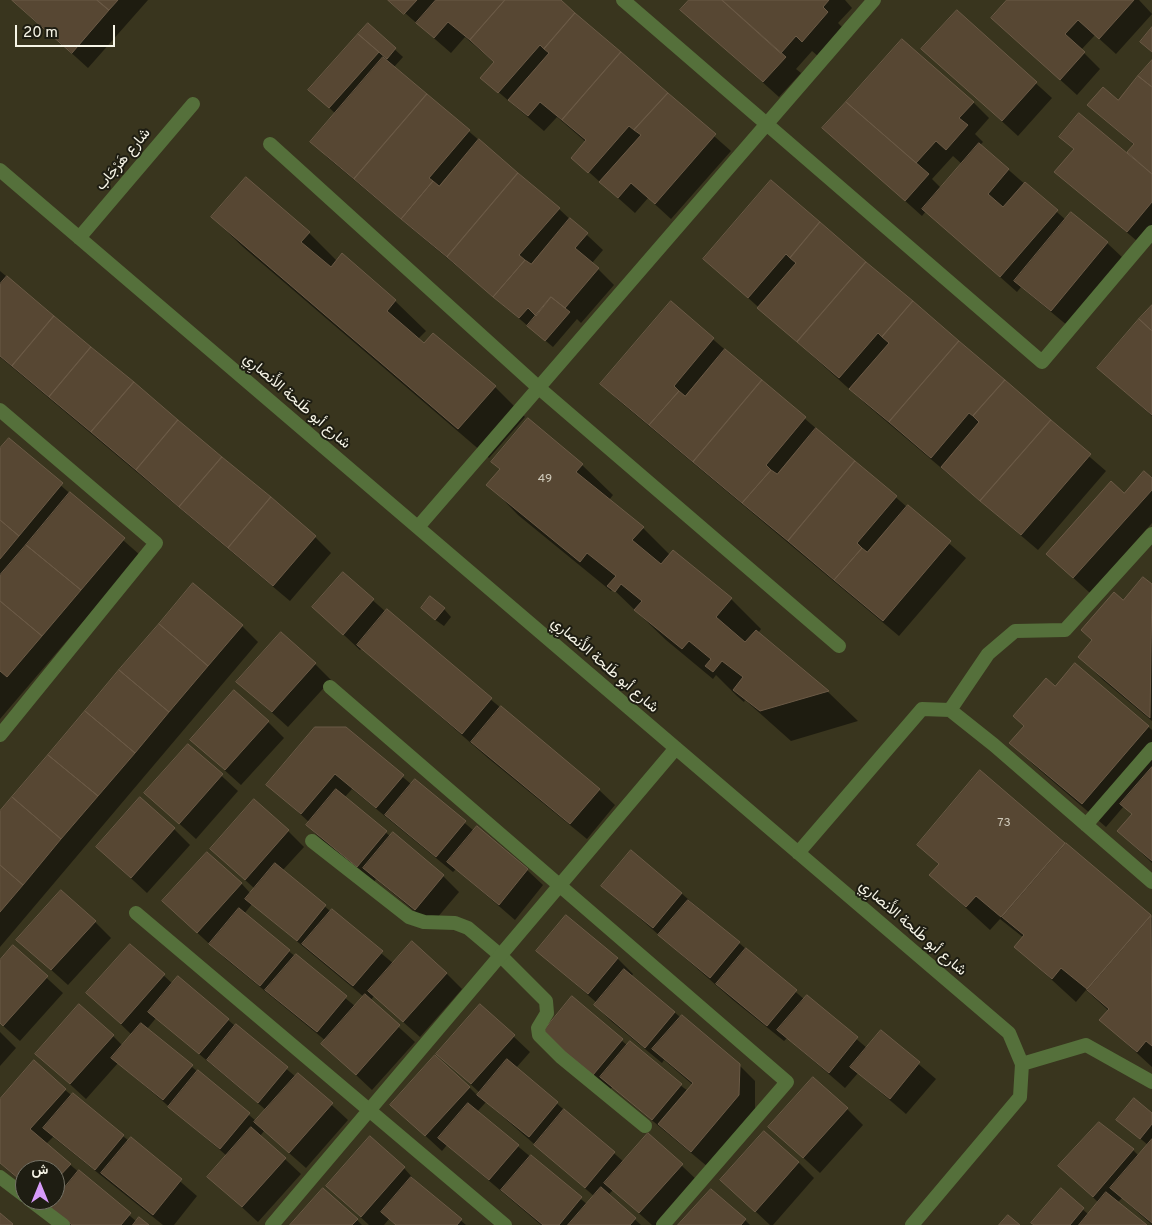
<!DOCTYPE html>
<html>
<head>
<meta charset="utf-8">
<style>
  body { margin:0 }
  #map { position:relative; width:1152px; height:1225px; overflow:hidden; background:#39351e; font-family:Overpass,Vazirmatn,sans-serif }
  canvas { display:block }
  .north { position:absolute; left:15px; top:1160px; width:50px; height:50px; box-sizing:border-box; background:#1e1d12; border:1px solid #757367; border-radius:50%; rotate:0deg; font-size:14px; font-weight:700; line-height:20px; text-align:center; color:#f7f5e7 }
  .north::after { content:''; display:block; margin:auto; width:18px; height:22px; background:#d79bf9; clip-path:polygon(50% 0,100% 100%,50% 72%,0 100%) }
  .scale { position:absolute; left:15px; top:25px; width:100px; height:22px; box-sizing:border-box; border:2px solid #f7f5e7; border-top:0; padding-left:6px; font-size:15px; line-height:18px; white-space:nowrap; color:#f7f5e7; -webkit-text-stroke:4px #1e1d12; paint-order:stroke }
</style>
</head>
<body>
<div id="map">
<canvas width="1152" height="1225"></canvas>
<div class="north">ش</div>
<div class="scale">20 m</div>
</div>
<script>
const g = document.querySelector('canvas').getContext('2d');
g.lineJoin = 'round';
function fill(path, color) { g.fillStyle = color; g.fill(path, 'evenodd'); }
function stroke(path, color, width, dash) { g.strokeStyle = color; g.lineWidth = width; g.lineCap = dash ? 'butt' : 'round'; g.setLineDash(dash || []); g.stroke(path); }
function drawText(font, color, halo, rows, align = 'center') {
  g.font = font + ' Overpass,Vazirmatn,sans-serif'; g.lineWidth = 4; g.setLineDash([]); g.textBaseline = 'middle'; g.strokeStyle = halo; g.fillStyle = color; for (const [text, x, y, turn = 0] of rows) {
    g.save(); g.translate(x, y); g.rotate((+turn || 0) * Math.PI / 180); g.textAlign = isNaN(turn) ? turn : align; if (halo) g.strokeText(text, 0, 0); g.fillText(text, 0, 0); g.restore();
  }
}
const shadow = new Path2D(`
  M13,0H148L88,68Z
  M390,0H559L731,151L671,219L648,198L635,213L573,158L586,142L557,117L544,131L482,78L495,63L465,37L451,53Z
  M691,0H845L852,8L838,23L843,28L819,57L812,51L796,69L801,73L779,97L682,10Z
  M1009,0H1139L1152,14L1116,54L1095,35L1081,50L1100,69L1077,95L992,18Z
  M957,12L1052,98L1018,136L923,49Z
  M368,25L403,57L394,67L559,209L603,250L592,263L614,285L581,323L577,319L553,347L328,158L312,142L336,114L310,90Z
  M1152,62V237L1144,247L1056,172L1075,150L1061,137L1127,154L1134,145L1089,105L1118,102Z
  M973,102L989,118L975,134L983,142L980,145L1066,220L1107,243L1123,258L1068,326L1021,287L1017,292L926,211L922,216L824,128ZM953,156L963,165L942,189L932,179Z
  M771,182L1106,471L1038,550L867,405L705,259Z
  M212,217L309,233L337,261L342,255L395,301L426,331L418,339L424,345L495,387L525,417L489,458L243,247Z
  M0,271L315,537L331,553L290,601L0,357Z
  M671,303L966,558L899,636L618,400L602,384Z
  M1152,307V416L1099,368Z
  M9,440L140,555L0,719V450Z
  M493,462L582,465L613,495L609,500L643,528L670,555L731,599L761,629L758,633L828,692L858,721L791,741L745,700L744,702L737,696L716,675L713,679L666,640L613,589L611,591L518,515L488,484L501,470Z
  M1152,480V523L1090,593L1047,554Z
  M343,574L386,612L599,790L615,805L587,839L488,758L362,648L360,650L314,607Z
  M1143,579L1152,586V721L1103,680L1080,657Z
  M444,609L451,617L444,626L430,616Z
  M242,626L258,642L0,947V814Z
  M315,664L331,680L288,727L238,682Z
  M1075,665L1152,730V863L1119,831L1132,814L1124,806L1106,827L1035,766L1011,743Z
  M268,722L284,738L241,785L191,740Z
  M346,729L411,784L415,780L474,831L527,870L543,885L515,920L456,869L453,872L352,789L344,798L391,837L443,876L459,892L431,925L376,879L374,882L323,841L307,825L309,822L268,785Z
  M188,745L238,791L196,839L146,793Z
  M981,772L1152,918V1067L1101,1020L1109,1011L1086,990L1076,1002L1016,947L1024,938L1000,919L990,930L930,875L939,865L919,845Z
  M174,829L190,845L147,893L97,847Z
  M288,831L304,847L282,871L394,964L446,973L462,989L420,1037L374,996L370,1001L415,1042L372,1090L323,1044L326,1041L227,960L180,917L241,883L251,894L255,889L211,849ZM252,904L364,997L356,1007L244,914Z
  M603,886L681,893L805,1000L807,997L867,1048L881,1032L936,1079L906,1114L858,1073L845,1088L787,1038L784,1041L733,1000Z
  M95,922L111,938L68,985L18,940Z
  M130,945L173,984L178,978L296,1077L298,1074L348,1120L306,1168L264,1131L260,1136L301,1174L258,1222L209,1177L227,1156L118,1063L86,1099L37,1054L113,1036L123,1046L132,1035L88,993ZM156,1018L266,1110L256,1121L147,1029Z
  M13,947L63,993L20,1041L0,1023V962Z
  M538,951L617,958L633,974L631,977L739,1065L755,1081V1111L708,1167L612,1087L610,1090L559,1048L572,998L628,1046L688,1091L693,1085L664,1060L662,1063L611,1021L595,1005L597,1003Z
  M480,1005L530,1052L516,1068L624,1162L648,1134L698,1181L659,1225H652L613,1190L608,1195L641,1225H541L447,1145L442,1151L392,1105L469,1087L478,1096L480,1093L438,1054ZM486,1102L595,1197L588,1205L477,1112Z
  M0,1032L16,1048L0,1066Z
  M65,1090L129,1141L131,1139L197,1196L174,1225H163L53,1137L46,1144L137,1222L147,1225H70L42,1200H55V1170H25V1185L0,1163V1101Z
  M847,1109L863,1125L820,1173L770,1127Z
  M1152,1114V1225L1122,1198L1117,1203L1145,1225H1035L1061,1190L1089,1215L1099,1203L1060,1166L1133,1150L1139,1156L1148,1145L1118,1120Z
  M798,1162L814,1178L773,1225H770L722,1180Z
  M404,1168L419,1185L466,1225H396L389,1219L384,1225H369L327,1186Z
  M711,1191L745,1220L750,1225H680Z
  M357,1220L362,1225H291Z`);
const building = new Path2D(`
  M12,0H97L109,10L72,53Z
  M97,0H118L109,10Z
  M388,0H417L404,14Z
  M436,0H505L470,40L448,22L434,38L416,23Z
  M505,0H561L575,13L544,49L540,45L498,93L480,78L494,62L470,40Z
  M689,0H722L786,57L763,82L680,10Z
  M722,0H829L823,7L828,12L802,42L796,36L781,53Z
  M1007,0H1134L1099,39L1078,20L1065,34L1085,52L1060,80L991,18Z
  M957,10L1037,82L1002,121L921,49Z
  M575,13L621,52L562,120L540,102L528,116L508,100L549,53L544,49Z
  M368,23L396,48L387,59L358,34Z
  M1152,27V52L1140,42Z
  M358,34L379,52L329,108L308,90Z
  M902,39L974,102L959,118L968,125L946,150L936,141L916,163L846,102Z
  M621,52L668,93L634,130L629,126L588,173L571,158L586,140L562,120Z
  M383,57L427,94L354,179L310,142Z
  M1152,60V87L1138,76Z
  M1138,76L1152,87V174L1127,152L1134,144L1087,105L1103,87L1118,100Z
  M668,93L716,134L655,204L631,183L618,198L599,182L641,135L634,130Z
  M427,94L470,130L429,178L433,181L401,219L354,179Z
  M846,102L929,174L905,201L822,128Z
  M1079,113L1152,174V202L1127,232L1054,172L1074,149L1059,137Z
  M479,139L518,173L447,257L401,219L433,181L439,186Z
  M979,143L1009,169L988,194L1003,207L1025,182L1058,210L1000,277L922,209Z
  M518,173L560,208L519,255L525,260L493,297L447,257Z
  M246,177L310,232L301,242L331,267L342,253L396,300L387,311L424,343L433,333L496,386L458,429L211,217Z
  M771,180L820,222L790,258L786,254L748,298L703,259Z
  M1071,212L1108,242L1051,311L1014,281Z
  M570,218L588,233L575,248L599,268L565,308L551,297L536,316L528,308L519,318L493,297L525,260L531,264Z
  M820,222L866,262L797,342L757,308L796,263L790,258Z
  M866,262L913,301L882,337L878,333L839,378L797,342Z
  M7,276L54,316L12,366L0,356V284Z
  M551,297L570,312L545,341L527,326Z
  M671,301L714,338L674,386L679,391L649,425L600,384Z
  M913,301L959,341L889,422L849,389L889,343L882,337Z
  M1152,305V331L1139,319Z
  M54,316L91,347L49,397L12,366Z
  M1139,319L1152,331V415L1097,368Z
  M959,341L1005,380L973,416L969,413L931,458L889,422Z
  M91,347L134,382L91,432L49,397Z
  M725,349L762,380L693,462L649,425L679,391L685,396Z
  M762,380L806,417L766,465L771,470L742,503L693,462Z
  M1005,380L1051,420L980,501L941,467L979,422L973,416Z
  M134,382L178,420L136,470L91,432Z
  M528,418L583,464L576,472L644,527L632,540L661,564L673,550L732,598L716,617L745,642L756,630L829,691L760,711L733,690L743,677L722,661L713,672L705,666L711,659L689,641L682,649L634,610L642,601L621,584L615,592L607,586L616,576L587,553L580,562L486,485L500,469L491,462Z
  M178,420L222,457L179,507L136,470Z
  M1051,420L1091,454L1021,535L980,501Z
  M816,428L855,461L788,541L742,503L771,470L777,474Z
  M9,438L63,483L19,536L0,520V448Z
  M222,457L271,497L228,548L179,507Z
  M855,461L897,496L857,543L862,548L834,580L788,541Z
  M1144,471L1152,478V490L1073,578L1046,554L1111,481L1124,493Z
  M70,492L125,538L81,590L26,545Z
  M271,497L316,536L273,586L228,548Z
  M908,505L951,541L883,621L834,580L862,548L867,552Z
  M0,520L19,536L0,559Z
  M26,545L81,590L42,636L0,601V575Z
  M343,572L374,599L343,635L312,607Z
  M1143,577L1152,584L1150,718L1078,657L1092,640L1081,630L1114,592L1123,600Z
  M193,583L243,625L208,666L159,624Z
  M430,596L445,608L435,620L421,608Z
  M0,601L42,636L7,677L0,671Z
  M387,609L492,698L462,734L357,645Z
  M159,624L208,666L169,712L119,670Z
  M281,632L316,663L272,712L236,682Z
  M1075,663L1149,726L1082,804L1009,743L1024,726L1013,716L1046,678L1055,686Z
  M119,670L169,712L135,753L85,711Z
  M234,690L269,721L225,770L190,740Z
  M501,706L600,789L570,824L471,742Z
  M85,711L135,753L98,796L48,755Z
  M315,727H346L404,775L376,808L335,774L301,814L266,785Z
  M188,744L223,774L179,824L144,793Z
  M48,755L98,796L61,839L12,797Z
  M1152,767V861L1117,831L1132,814L1120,804Z
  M980,770L1065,843L1001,917L976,896L966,907L929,875L939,864L917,845Z
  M415,779L466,821L436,857L385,815Z
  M336,789L387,831L357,867L306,825Z
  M12,797L61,839L23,885L0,865V811Z
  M140,797L175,828L131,878L96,847Z
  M254,799L289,830L245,880L210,849Z
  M477,826L528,869L499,905L447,862Z
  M393,832L444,875L415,910L363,868Z
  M1066,843L1151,915L1087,989L1061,968L1052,979L1014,947L1024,935L1002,917Z
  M631,850L682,893L653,928L601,886Z
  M207,852L242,883L197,933L162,901Z
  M275,863L326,905L297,941L245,899Z
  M0,865L23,885L0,912Z
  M61,890L96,921L51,970L16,940Z
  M688,900L740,942L710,978L658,935Z
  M239,908L290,950L260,986L209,944Z
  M332,909L383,951L353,986L302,944Z
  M566,915L618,958L588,994L536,951Z
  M1151,916L1152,1046L1146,1041L1137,1052L1099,1020L1109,1009L1087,990Z
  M412,941L447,973L403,1022L368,991Z
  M130,944L165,974L121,1024L86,993Z
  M13,945L48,976L3,1026L0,1023V960Z
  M746,948L797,990L767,1026L716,984Z
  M296,954L347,996L317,1032L265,990Z
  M624,969L675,1012L645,1048L594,1005Z
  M178,976L229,1019L199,1054L148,1012Z
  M365,994L400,1025L356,1075L321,1044Z
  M807,995L858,1037L829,1073L777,1030Z
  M572,996L623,1039L593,1075L542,1033Z
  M79,1004L114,1035L70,1084L35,1054Z
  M480,1004L515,1035L471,1084L436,1054Z
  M682,1015L740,1064L739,1095L691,1152L658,1124L693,1083L652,1049Z
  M141,1023L193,1065L163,1100L111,1058Z
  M236,1024L288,1067L258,1103L207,1060Z
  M881,1030L920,1062L890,1099L850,1067Z
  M630,1041L682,1084L652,1120L600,1077Z
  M435,1055L470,1087L425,1136L390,1105Z
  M507,1059L558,1102L529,1137L477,1095Z
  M34,1060L66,1089L30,1129L71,1164L55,1181V1170H25V1184L0,1163V1099Z
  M198,1070L250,1113L220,1149L168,1107Z
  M298,1073L333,1103L289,1153L254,1122Z
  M813,1077L848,1108L803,1158L768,1127Z
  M73,1093L124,1135L95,1170L43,1128Z
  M1134,1098L1152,1113V1124L1140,1139L1116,1120Z
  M468,1103L519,1145L489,1180L438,1138Z
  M564,1109L615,1152L585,1188L534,1145Z
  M1099,1122L1134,1149L1093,1197L1058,1166Z
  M251,1127L286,1158L242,1207L207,1177Z
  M764,1131L799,1162L755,1212L720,1180Z
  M648,1133L683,1164L639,1213L604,1183Z
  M370,1136L405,1167L361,1217L326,1186Z
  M131,1137L182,1179L153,1215L101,1173Z
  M1152,1139V1223L1110,1188Z
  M531,1155L582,1197L559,1225H543L501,1190Z
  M79,1170L131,1213L121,1225H72L49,1207Z
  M411,1177L462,1219L457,1225H396L381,1212Z
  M601,1187L636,1218L630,1225H568Z
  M323,1188L358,1219L352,1225H290Z
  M1061,1188L1084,1208L1070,1225H1034L1031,1223Z
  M711,1189L746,1219L741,1225H678Z
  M1106,1192L1147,1225H1079Z
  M0,1213L13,1224L12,1225H0Z
  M1008,1215L1020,1225H999Z
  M139,1217L149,1225H133Z`);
const service = new Path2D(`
  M312,841L409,917L424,922L455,923L468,928L500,955L546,1001L547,1013L538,1028L539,1035L561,1057L645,1126`);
const minor = new Path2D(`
  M623,0L1042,362L1152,232
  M270,144L539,388L839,646
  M0,170L1009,1033L1022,1064L1020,1097L912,1225
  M79,238L193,104
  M0,410L156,543L0,735
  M418,527L874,0
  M330,687L787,1082L663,1225
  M950,710L988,654L1015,631L1065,630L1152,534
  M1086,825L1152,749
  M798,853L922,709L950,710L994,745L1152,882
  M136,913L505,1225
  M1022,1064L1086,1045L1152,1082
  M0,1177L25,1196
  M30,1200L63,1225
  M272,1225L676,748`);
const numberNames = [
  ["49",545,480],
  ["73",1004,824]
];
const streetNames = [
  ["شارع هَرْجَاب",124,160,-50],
  ["شارع أبو طَلحة الأَنصارِي",296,402,41],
  ["شارع أبو طَلحة الأَنصارِي",604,666,41],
  ["شارع أبو طَلحة الأَنصارِي",912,929,41]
];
fill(shadow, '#0007');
fill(building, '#574733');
stroke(building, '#6b5a46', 1);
stroke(service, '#55703b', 14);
stroke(minor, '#55703b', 14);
drawText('12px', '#cfcaba', null, numberNames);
drawText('15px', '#f7f5e7', '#1e1d12', streetNames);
</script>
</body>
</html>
